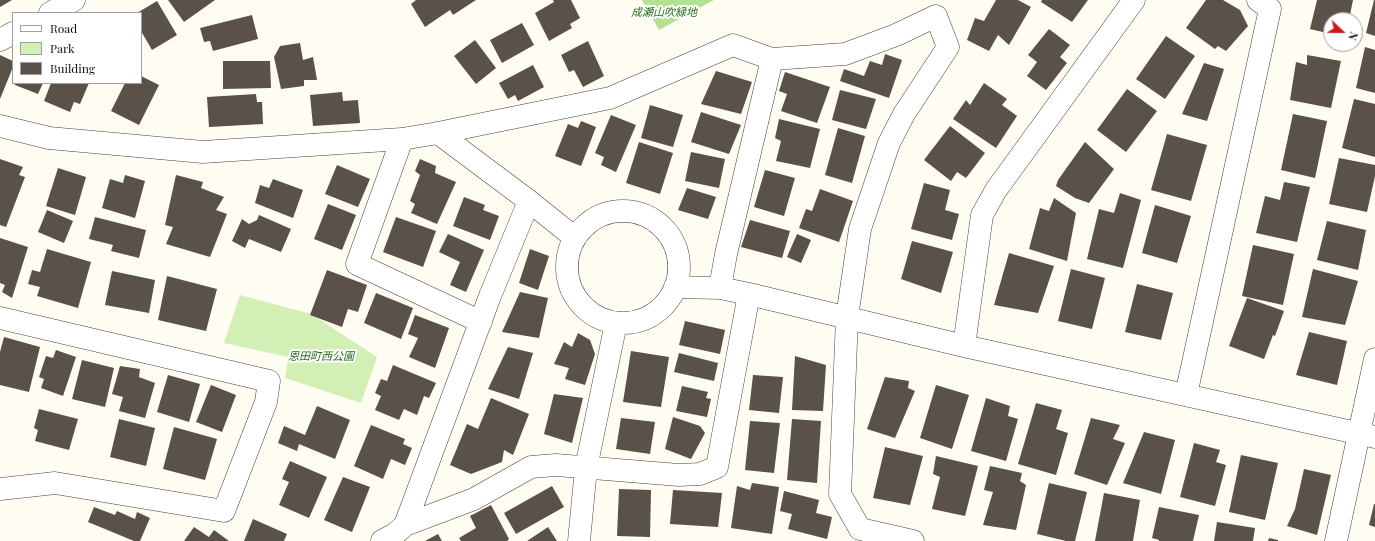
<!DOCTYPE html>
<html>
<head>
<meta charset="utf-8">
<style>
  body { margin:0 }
  #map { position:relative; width:1375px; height:541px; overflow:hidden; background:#fffdf2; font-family:"Playfair Display",serif }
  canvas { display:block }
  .legend { position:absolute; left:12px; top:12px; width:130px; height:72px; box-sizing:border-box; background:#fff; border:1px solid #9f9f9f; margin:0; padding:5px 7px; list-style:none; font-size:12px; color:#0f0f0f }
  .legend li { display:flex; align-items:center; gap:8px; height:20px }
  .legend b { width:20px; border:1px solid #9f9f9f }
  .north { position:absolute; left:1323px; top:12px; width:40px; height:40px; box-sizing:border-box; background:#fff; border:1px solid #9f9f9f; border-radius:50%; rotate:112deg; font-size:11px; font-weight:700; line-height:16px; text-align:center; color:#0f0f0f }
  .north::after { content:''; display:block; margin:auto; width:14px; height:18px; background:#cf171c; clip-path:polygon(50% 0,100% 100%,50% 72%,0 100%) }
</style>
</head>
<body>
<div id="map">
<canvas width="1375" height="541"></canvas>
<ul class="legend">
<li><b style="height:5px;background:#fff"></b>Road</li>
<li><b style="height:11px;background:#d2efb6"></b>Park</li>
<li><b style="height:11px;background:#59514a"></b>Building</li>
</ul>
<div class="north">N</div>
</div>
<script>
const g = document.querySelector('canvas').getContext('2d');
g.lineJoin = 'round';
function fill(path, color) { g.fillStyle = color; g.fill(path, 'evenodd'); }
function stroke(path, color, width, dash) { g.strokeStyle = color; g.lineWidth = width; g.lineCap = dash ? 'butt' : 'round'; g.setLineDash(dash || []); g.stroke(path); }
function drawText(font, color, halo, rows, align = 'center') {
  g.font = font + ' "Playfair Display","Noto Sans JP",serif'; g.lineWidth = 4; g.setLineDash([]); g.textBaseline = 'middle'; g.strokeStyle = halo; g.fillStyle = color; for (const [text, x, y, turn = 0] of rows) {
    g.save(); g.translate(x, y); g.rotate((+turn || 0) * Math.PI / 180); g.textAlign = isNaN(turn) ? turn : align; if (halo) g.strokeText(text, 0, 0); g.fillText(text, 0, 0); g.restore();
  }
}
const green = new Path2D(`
  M240,295L311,314L377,357L361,403L285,378L288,357L224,343Z`);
const forest = new Path2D(`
  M642,0H714L659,30Z`);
const building = new Path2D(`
  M0,0H12L0,7Z
  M168,0H215L184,22Z
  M416,0H476L453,15L450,10L425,27L411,4Z
  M553,0H571L580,18L570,24L572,28L549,41L535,13L554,2Z
  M996,0H1018L1031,7L1009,45L998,35L989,51L967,40L975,18L984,21Z
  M1042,0H1088L1072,22L1041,2Z
  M1206,0H1223L1240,10L1248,26L1226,51L1218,46L1215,49L1186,28Z
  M1317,0H1353L1349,20H1331V34L1310,29Z
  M1374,0H1375V36L1366,33Z
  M157,1L177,35L152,50L141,31V13H137Z
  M252,15L258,39L213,51L210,41L204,42L200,28Z
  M522,23L534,45L502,63L490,40Z
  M1049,29L1070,45L1060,57L1067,63L1046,90L1027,76L1037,62L1028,55Z
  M1166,36L1195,56L1165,99L1136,79Z
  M475,40L496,68L476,84L454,56Z
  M588,41L604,76L583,87L574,70L569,72L561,55Z
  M300,43L303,60L313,57L317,80H304V86L281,89L274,57L280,46Z
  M1365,47L1375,50V93L1356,88Z
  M885,54L902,60L889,98L840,81L844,69L864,76L870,61L882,65Z
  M0,55L13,61V67L0,99Z
  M1307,55L1341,61L1331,108L1290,100L1296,62L1307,65Z
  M223,61H270L271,88L223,89Z
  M1204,63L1224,69L1207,121L1182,114Z
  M533,65L544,87L518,101L515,95L508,99L499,83Z
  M716,71L752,82L741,114L701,104Z
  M785,72L830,87L817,123L781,111L787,94L779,91Z
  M141,76L159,85L139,125L111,111L125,83H141Z
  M15,83H43L38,94L15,85Z
  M51,83H89L80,104L74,102L70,112L44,101Z
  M984,83L1007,99L1002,105L1017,116L996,148L953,119L966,100L970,105Z
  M1127,89L1157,111L1126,152L1097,130Z
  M840,90L876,99L866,129L832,120Z
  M342,92L343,101L358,100L360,123L313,126L310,95Z
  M256,94L257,102H262L263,124L209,127L207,97Z
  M1354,99L1375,104V157L1342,148Z
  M650,105L683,115L673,147L641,138Z
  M701,112L741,125L729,154L691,142Z
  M1293,114L1327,121L1315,178L1281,170Z
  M611,115L636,125L616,172L601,165L604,157L595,153Z
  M779,119L820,129L810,168L776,161L781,141L775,138Z
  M581,121L596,127L581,166L555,156L568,124L578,128Z
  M950,126L985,153L966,178L957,172L951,181L924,160Z
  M838,128L865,136L852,183L825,175Z
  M1167,134L1207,145L1191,201L1151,190Z
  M639,142L673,153L660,194L626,183Z
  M1085,142L1114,169L1089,203L1075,198L1056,186L1058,180Z
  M691,152L725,159L719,188L685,181Z
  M1339,158L1375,165V176L1367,212L1329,204Z
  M0,159L23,167L19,175L25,177L6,227L0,225Z
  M420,159L436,166L435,173L456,182L437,224L411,213L415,204L410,201L420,175L415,171Z
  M337,165L370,179L358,207L325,194Z
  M58,168L86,177L75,215L46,206Z
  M765,170L795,178L784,216L754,207Z
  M125,175L145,181L135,218L102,208L110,179L123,183Z
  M176,175L203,182L201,188L224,197L216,210L227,214L210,257L166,244L173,227L165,225Z
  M273,179L303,190L293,218L255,203L260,185L269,188Z
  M1284,182L1310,187L1297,242L1256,233L1265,196L1280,200Z
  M924,183L950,190L945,210L959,214L952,240L911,229Z
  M687,188L716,197L708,219L678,210Z
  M820,189L853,201L839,242L799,228L806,209L812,211Z
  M1120,193L1141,200L1123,268L1087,259L1099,209L1114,213Z
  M464,197L485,205L483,210L499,216L490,240L453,226Z
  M1054,198L1076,213L1067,261L1029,249L1040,208L1049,211Z
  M328,204L356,215L342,250L314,239Z
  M1155,205L1191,216L1177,263L1142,253Z
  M47,210L73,221L64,243L38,232Z
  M259,215L291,229L281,252L249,239L245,248L232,241L242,219L249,224L257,220Z
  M95,217L146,230L139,258L111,251L113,245L89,239Z
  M396,217L436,231L423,267L383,252Z
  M750,220L790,231L782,258L741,247Z
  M1327,221L1366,230L1358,270L1317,260Z
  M448,234L484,250L466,292L450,285L460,262L439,252Z
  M797,234L811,240L801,263L787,257Z
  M0,238L28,247L12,298L2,292L5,285L0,283Z
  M912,241L953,252L941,293L901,279Z
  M1253,245L1294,254L1283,305L1242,296Z
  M47,249L91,262L78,308L37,296L40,287L28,284L32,270L40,272Z
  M530,249L549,256L538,290L519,283Z
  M1009,253L1054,266L1038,313L994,305Z
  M1071,269L1105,278L1092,329L1058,321Z
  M1313,269L1358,281L1345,325L1302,317Z
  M327,270L367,285L358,312L348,309L342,327L310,315Z
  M112,271L155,280L149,313L105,305Z
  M167,276L217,289L206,331L158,320Z
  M1137,284L1173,293L1161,340L1125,332Z
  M520,292L548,298L539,338L502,332Z
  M376,293L413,308L401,339L364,323Z
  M1247,298L1284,311L1275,336L1273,335L1264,359L1229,346Z
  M415,315L449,328L435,368L409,357L418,338L408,334Z
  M685,321L725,330L720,354L679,345Z
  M1309,332L1347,341L1337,385L1296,375Z
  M578,333L590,340L595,354L585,385L565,379L569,368L554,364L564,342L572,347Z
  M4,337L40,347L29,392L0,385V352Z
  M508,347L533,353L519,399L488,389Z
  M56,350L76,357L63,396L41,388L44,379L39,377L46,356L53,358Z
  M631,351L669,357L661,407L623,402Z
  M679,353L718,363L714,381L674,372Z
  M795,356L826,365L823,411L792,410Z
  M82,360L114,368L105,407L72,399Z
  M393,365L436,383L429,398L424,396L417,415L404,409L399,420L375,410L381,396L375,393L381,379L387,381Z
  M120,366L140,369L139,377L155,383L145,418L119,411L123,397L112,394Z
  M168,375L200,384L189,422L157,412Z
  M753,375L783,377L779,413L749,410Z
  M885,377L909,381L908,388L915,391L895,438L867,429Z
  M211,385L236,395L222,432L196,422Z
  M936,385L969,395L952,449L920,438Z
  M682,386L708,392L706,398L711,399L707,417L676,411Z
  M554,394L583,398L572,443L544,434Z
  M491,398L529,414L513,455L504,450L502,462L471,474L450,465L467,424L478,429Z
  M986,398L1010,406L1008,416L1018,419L1006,461L971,451Z
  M1036,403L1062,410L1056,429L1068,433L1056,475L1018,464Z
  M317,406L350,420L335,459L299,444L297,451L278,443L284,426L305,435Z
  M39,409L78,419L69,450L35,441L38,430L34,428Z
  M673,417L700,426L705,433L691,459L665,449Z
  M621,418L655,422L650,454L616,449Z
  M1091,418L1120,425L1113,439L1125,443L1107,485L1074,474Z
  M119,419L155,428L146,466L110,457Z
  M792,419L821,421L817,483L787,480Z
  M750,421L780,423L774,473L745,470Z
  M371,425L405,439L403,444L412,448L405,465L391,459L383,479L354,466Z
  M174,427L217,439L205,480L163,469Z
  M1144,432L1175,440L1161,494L1123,483Z
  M1194,443L1220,450L1216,462L1226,465L1215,506L1180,497Z
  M885,447L923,456L910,505L873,498Z
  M1241,455L1278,463L1265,520L1229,512Z
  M936,456L978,466L965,516L932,509L940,477L933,474Z
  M290,461L327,477L309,518L279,505L289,482L282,479Z
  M990,466L1022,473L1020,481L1026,485L1016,530L983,525L993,492L984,490Z
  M1304,469L1331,475L1317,535L1287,526L1295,509Z
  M343,477L370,487L352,532L324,520Z
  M752,483L779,487L772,534L731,528L737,486L750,490Z
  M1049,483L1087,492L1075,541H1066L1037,534Z
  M552,486L564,507L516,534L504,513Z
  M619,489L651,490L650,537L617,536Z
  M673,490L722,493L718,527L670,524Z
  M784,491L819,500L816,513L832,517L827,539L788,529L792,514L780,511Z
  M1104,493L1140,500L1133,541H1095Z
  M1374,504H1375V527L1369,525Z
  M491,505L509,539L507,541H461L459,538L476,528L470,516Z
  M94,507L115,515L117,511L135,519L137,512L150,518L140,541H134L88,522Z
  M1159,507L1199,515L1193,541H1159V540L1152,538Z
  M253,519L287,534L284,541H244Z
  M1217,522L1255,528L1253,541H1214Z
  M194,527L209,537L214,530L229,541H184Z
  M548,527L557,541H527Z
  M438,534L442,541H425Z
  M1269,538L1278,540V541H1268Z`);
const street = new Path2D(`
  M50,13L74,0
  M0,40L13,33
  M0,126L49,138L203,152L402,139L438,133L610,98L733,45L772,59L845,54L896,35L936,16L948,47L904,114L889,143L860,229L847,317L840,494L860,529L913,541
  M438,133L529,201L575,238
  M402,139L357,264L481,322
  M567 267a56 56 0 1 1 112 0a56 56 0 1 1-112 0Z
  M675,287L720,288L749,294L964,346L1375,437
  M720,288L726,254L772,59
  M0,318L269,381L266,402L224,511L55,483L0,489
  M964,346L982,215L996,190L1134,0
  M1186,395L1270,9L1258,0
  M405,525L490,296L529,201
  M382,541L395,534L405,525L474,499L531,467L556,465L679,475L700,474L717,467L749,294
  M579,541L586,468L616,323
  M1336,541L1375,359`);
const parkNames = [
  ["成瀬山吹緑地",664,13],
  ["恩田町西公園",321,357]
];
fill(green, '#d2efb6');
fill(forest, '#b5e194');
fill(building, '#59514a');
stroke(street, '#424242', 23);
stroke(street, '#fff', 22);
drawText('italic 11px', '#286f18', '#fff', parkNames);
</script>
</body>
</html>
